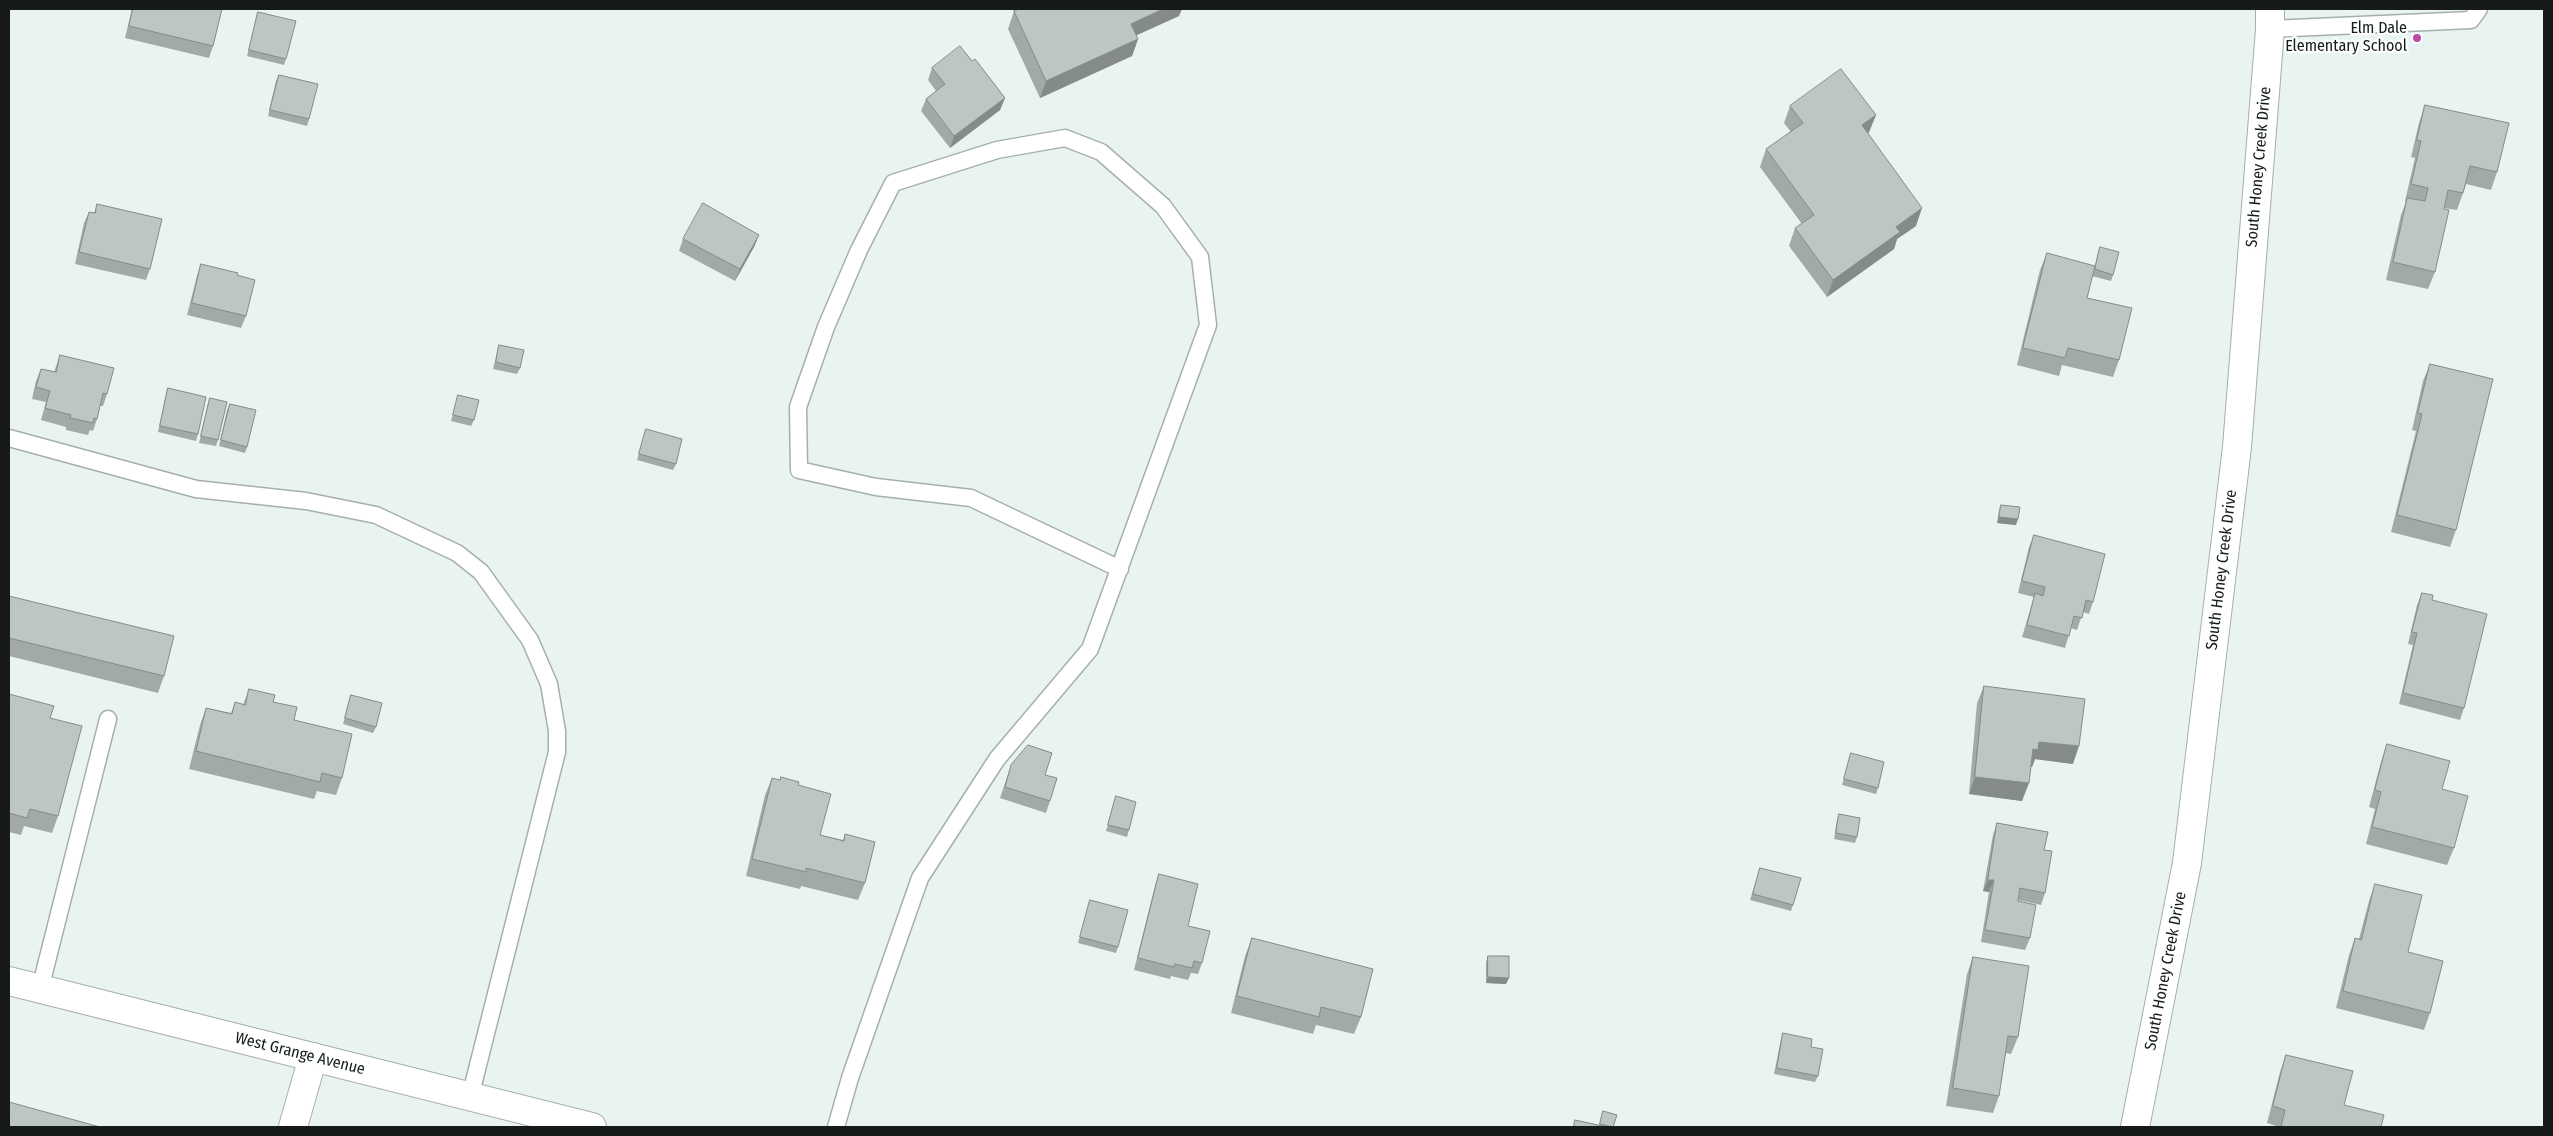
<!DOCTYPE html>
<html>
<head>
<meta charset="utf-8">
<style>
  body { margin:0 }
  #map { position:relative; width:2553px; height:1136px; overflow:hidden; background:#e9f4f2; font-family:"Fira Sans Condensed",sans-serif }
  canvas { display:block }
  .frame { position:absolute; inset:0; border:10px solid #161a19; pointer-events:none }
</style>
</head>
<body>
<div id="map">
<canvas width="2553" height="1136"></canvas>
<div class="frame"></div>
</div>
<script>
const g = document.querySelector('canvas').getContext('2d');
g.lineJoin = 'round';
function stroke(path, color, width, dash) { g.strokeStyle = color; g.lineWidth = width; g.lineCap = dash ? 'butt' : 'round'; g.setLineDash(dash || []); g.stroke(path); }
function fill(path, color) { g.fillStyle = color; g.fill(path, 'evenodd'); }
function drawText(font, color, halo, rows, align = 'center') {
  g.font = font + ' "Fira Sans Condensed",sans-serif'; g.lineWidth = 4.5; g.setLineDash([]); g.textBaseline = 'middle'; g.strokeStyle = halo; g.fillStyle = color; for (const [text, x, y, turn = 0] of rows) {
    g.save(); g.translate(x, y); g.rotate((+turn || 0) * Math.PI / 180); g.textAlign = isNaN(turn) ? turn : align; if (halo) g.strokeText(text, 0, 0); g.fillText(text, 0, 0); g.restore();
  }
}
const service = new Path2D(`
  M2270,29L2471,20L2479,9
  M9,438L196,489L306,501L376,515L457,553L481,572L530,640L549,684L557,731V752L470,1097
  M40,989L108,719
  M836,1127L850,1078L920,878L997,759L1090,649L1208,325L1200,257L1163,206L1101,152L1065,138L997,150L893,183L859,250L826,327L798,407L799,470L876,487L971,498L1120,569`);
const minor = new Path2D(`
  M293,1127L313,1057
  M2135,1127L2187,863L2237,447L2270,29V9`);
const tertiary = new Path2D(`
  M9,981L592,1127`);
const wall = new Path2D(`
  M132,9H222L213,46L209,58L125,38Z
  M1014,11L1179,16L1136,35L1138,39L1132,56L1040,98L1008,29Z
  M258,12L286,59L284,65L247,56Z
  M972,61L1005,98L1000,110L950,148L921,111L926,99L936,91L928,80L932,68Z
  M279,75L309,119L307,126L268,116L276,81Z
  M2425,105L2497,172L2491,190L2466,184L2463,193L2457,210L2444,208L2435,272L2428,289L2386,280L2401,215L2406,202L2405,201L2415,158L2411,157L2419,123Z
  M1790,106L1876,115L1869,132L1868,134L1916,226L1897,239L1894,249L1827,297L1789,246L1795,228L1802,224L1760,167L1766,149L1791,132L1784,123Z
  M97,204L150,269L146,280L75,264L84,223L89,212L94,213Z
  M759,235L754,247L735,281L679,251L683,239Z
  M2100,247L2113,275L2111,281L2092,276L2087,298L2119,360L2113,377L2062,365L2059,376L2017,365L2040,270L2047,253L2093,273Z
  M201,264L237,275L246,316L241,328L187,315L197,276Z
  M499,345L520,368L517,374L493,369Z
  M60,355L107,394L103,406H100L97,419L93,431L90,430L88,435L66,430V427L41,420L46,402L32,399L36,381L41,369L54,372Z
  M2430,364L2456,530L2450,547L2391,532L2416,431L2412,430L2423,381Z
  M168,388L198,434L196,441L158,432L166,395Z
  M458,395L474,420L471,426L451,421Z
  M210,398L218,440L216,446L199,443L208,404Z
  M230,404L247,447L245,453L219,446L227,410Z
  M646,429L676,464L673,470L637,460Z
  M2001,505L2016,525L1997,523L1999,511Z
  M2034,535L2093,602L2089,614L2083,612L2077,630L2071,628L2065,648L2022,637L2034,597L2018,593L2029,547Z
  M2422,593L2432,600L2464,708L2460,720L2399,704L2413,645L2408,644L2417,605Z
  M9,596L164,676L158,693L9,656Z
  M1984,686L2073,764L2035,759L2032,767H2031L2022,801L1969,794L1977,703Z
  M249,689L273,702L294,720L342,778L336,795L317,791L314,799L189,769L200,725L206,708L231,713L235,702L243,705Z
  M9,694L50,718L58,816L52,833L24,826L21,835L9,832Z
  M351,695L376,727L373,733L343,724Z
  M2387,744L2442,789L2454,848L2447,865L2366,844L2375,809L2369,807L2381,762Z
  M1851,753L1878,788L1876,794L1842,785Z
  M1011,765L1045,775L1050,801L1046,813L1000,798Z
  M772,778L798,785L820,835L843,840L845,834L865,883L858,900L801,886L800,889L746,876L765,795Z
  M1116,796L1129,830L1127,837L1106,831Z
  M1839,814L1857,837L1855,843L1834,839L1837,820Z
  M1997,823L2044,850L2045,893L2041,905L2018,900V901L2030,938L2025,950L1981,942L1989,892L1983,891L1993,835Z
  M1760,868L1793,905L1791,911L1750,900Z
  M1159,874L1188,926L1202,963L1198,974L1191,973L1188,980L1171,976L1170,979L1134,970L1155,886Z
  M2375,884L2408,952L2430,1013L2424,1030L2336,1008L2349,955L2355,938L2359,939L2369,901Z
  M1090,900L1118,947L1116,953L1078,943Z
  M1252,938L1361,1017L1354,1034L1316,1025L1313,1034L1231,1013L1245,956Z
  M1488,956L1506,984L1486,983V962Z
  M1973,957L2018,1037L2011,1054L2006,1053L1999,1096L1993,1113L1946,1106L1967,974Z
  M1783,1033L1811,1047L1818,1076L1815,1082L1774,1074L1781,1039Z
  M2286,1055L2344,1105L2381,1127H2279L2267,1123L2280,1072Z
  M1603,1111L1613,1127H1573L1575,1120L1599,1125Z`);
const shadedWall = new Path2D(`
  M1163,9H1182L1179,16L1124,41L1131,24Z
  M1138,39L1132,56L1040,98L1046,81Z
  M1005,98L1000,110L950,148L954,136Z
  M1876,115L1869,132L1855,143L1862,125Z
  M1922,208L1916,226L1897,239L1894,249L1827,297L1833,280L1896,227Z
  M759,235L754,247L735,281L740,269Z
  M1999,517L2018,519L2016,525L1997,523Z
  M2039,742L2079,746L2073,764L2035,759L2032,767L2026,766L2033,749Z
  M1975,777L2029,783L2022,801L1969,794Z
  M1988,880H1994L1989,892L1983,891Z
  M1488,977L1509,978L1506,984L1486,983Z`);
const building = new Path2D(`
  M133,9H222L213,46L129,26Z
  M1020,9H1163L1131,24L1138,39L1046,81L1014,11Z
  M258,12L296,21L286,59L249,50Z
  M960,46L972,61L975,59L1005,98L954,136L926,99L945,84L932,68Z
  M1841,69L1876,115L1862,125L1922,208L1896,227L1900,232L1833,280L1795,228L1814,215L1766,149L1803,123L1790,106Z
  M279,75L318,84L309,119L270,110Z
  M2425,105L2509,123L2497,172L2470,166L2463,193L2448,190L2444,209L2449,210L2435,272L2393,262L2407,198L2425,201L2428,188L2411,184L2421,141L2417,140Z
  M703,203L759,235L740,269L683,239Z
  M97,204L162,219L150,269L79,252L89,212L95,213Z
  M2100,247L2119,252L2113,275L2095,269Z
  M2047,253L2095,266L2087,298L2132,308L2119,360L2068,348L2065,358L2023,348Z
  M201,264L238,273L237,275L255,280L246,316L192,303Z
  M499,345L524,350L520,368L496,362Z
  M60,355L114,368L107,394L103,393L97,419L94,418L93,423L70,418L71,415L45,408L50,391L36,387L41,369L56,372Z
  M2430,364L2493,379L2456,530L2397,515L2422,414L2418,413Z
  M168,388L206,397L198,434L160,426Z
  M458,395L479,400L474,420L453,415Z
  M210,398L227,402L218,440L201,436Z
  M230,404L256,410L247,447L221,440Z
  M646,429L682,439L676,464L639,454Z
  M2001,505L2020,507L2018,519L1999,517Z
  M2034,535L2105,554L2093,602L2086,600L2082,618L2074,616L2069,636L2027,625L2035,593L2043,596L2045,587L2022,581Z
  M2422,593L2433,595L2432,600L2487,614L2464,708L2403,693L2417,633L2412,632Z
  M9,596L174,636L164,676L9,638Z
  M1984,686L2085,699L2079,746L2039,742L2038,750L2033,749L2029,783L1975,777Z
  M249,689L275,695L273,702L297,707L294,720L352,734L342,778L322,773L320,782L196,751L206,708L232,714L235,702L245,705Z
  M9,694L54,706L50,718L82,726L58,816L30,809L27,818L9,813Z
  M351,695L382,703L376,727L345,718Z
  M2387,744L2450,761L2442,789L2468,796L2454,848L2372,827L2381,792L2375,790Z
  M1028,745L1052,753L1045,775L1057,778L1050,801L1005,787L1011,765Z
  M1851,753L1884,762L1878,788L1844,779Z
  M781,777L799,782L798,785L831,794L820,835L844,841L845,834L875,842L865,883L806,868V872L752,859L772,778L780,780Z
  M1116,796L1136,802L1129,830L1108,825Z
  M1839,814L1860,818L1857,837L1836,833Z
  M1997,823L2048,832L2044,850L2052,851L2045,893L2020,888L2018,901L2036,905L2030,938L1985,930L1994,880H1988Z
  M1760,868L1801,878L1793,905L1753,894Z
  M1159,874L1198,884L1188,926L1210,931L1202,963L1194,961L1192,968L1175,964L1174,967L1138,958Z
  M2375,884L2422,895L2408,952L2443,961L2430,1013L2343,991L2355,938L2361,940Z
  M1090,900L1128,910L1118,947L1080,937Z
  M1252,938L1373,969L1361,1017L1321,1007L1319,1017L1237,996Z
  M1488,956H1509V978L1488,977Z
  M1973,957L2029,966L2018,1037L2008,1036L1999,1096L1953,1088Z
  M1783,1033L1812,1039L1811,1047L1823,1049L1818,1076L1777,1068Z
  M2286,1055L2353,1071L2344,1105L2384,1115L2381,1127H2281L2285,1110L2273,1106Z
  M9,1102L100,1127H9Z
  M1603,1111L1617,1115L1613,1127L1600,1124Z
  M1575,1120L1607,1127H1574Z`);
const markers = [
  [2417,38,5,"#bc49a2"]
];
const poiNames = [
  ["Elm Dale",2407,29],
  ["Elementary School",2407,47]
];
const streetNames = [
  ["South Honey Creek Drive",2259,167,-85],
  ["South Honey Creek Drive",2222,570,-83],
  ["South Honey Creek Drive",2166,971,-79],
  ["West Grange Avenue",300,1054,14]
];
stroke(service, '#a5afad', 19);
stroke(minor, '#a5afad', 30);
stroke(tertiary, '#a5afad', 30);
stroke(service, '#fff', 16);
stroke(minor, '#fff', 28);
stroke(tertiary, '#fff', 28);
fill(wall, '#a2aaa9');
fill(shadedWall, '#848b8a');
fill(building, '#bcc6c5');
stroke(building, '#848b8a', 1);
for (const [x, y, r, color] of markers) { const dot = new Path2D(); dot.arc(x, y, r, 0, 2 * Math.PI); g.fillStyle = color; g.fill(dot); stroke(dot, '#fdffff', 2); }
drawText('16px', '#161a19', '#fdffff', poiNames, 'right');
drawText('16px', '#161a19', '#fdffff', streetNames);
</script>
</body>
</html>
